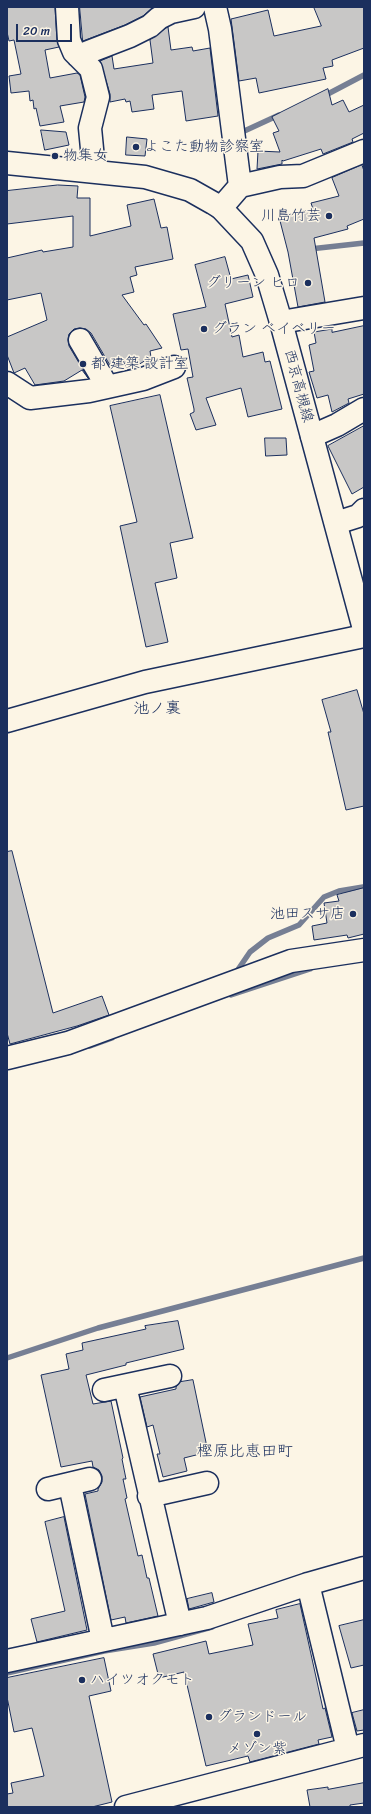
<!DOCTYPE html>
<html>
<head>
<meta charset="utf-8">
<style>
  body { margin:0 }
  #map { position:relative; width:371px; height:1814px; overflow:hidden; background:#fcf5e5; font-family:Sriracha,sans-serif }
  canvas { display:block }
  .frame { position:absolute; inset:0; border:8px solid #1b2f5e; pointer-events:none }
  .scale { position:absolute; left:16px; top:24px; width:56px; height:18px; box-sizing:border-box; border:2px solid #1b2f5e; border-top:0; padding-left:5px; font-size:12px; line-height:14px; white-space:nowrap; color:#1b2f5e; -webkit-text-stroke:3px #fcf5e5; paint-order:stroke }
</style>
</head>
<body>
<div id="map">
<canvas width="371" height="1814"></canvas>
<div class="frame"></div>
<div class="scale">20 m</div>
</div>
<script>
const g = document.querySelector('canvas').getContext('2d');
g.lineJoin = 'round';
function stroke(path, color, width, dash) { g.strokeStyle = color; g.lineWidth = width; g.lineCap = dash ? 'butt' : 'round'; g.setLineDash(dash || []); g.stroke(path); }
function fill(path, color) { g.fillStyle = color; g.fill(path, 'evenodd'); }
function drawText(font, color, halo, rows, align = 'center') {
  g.font = font + ' Sriracha,"Klee One",sans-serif'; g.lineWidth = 3; g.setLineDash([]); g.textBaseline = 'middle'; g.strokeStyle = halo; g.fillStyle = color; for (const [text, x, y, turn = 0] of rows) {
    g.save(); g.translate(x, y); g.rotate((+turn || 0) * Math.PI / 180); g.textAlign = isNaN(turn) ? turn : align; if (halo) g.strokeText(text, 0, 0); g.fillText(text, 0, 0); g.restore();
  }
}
const stream = new Path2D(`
  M324,96L364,75
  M240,133L279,115
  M310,249L364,243
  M234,972L237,971L250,952L268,938L299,925L324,897L339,891L363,887
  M231,995L310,969
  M90,1046L112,1038
  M7,1358L98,1328L364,1258
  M7,1673L104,1651L154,1643L212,1627`);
const building = new Path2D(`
  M7,7H55L57,41L59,47L45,50L50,78L77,73L80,75L85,97L84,102L60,106L64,122L40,126L36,108L34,109L33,100L30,101L29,91L11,93L9,76L21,74L14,40L9,41L7,32Z
  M80,7H153L143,16L125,25L83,41Z
  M314,7H364V48L332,60L333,66L323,68L326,79L259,93L256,78L239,81L231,19L268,10L274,36L321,26Z
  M168,27L171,50L192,47L193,51L210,48L218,116L186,121L182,91L152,95L154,109L132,112L130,101L126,102L125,99L110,102V94L100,61L112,56L114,69L153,63L150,40Z
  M328,89L332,105L343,100L349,112L364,105V133L352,139L353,142L323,154L321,149L283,161L282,160V164L257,169L258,151L280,152L273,133L279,131L272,117Z
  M41,130L66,132L69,145L45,150Z
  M127,137L147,139L145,156L126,155Z
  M362,165L364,171V219L347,226L348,229L314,238L325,302L298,307L288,252L279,217L313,209L311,203L339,196L332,178Z
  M58,185L78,186L77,198H90V236L131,226L127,205L154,199L161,228L167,227L173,259L135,267L137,275L130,277L134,292L122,295L144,325L146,324L162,348L150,351L151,357L133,368L128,370L123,361L111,367L91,333L86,329L80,328L74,329L69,334L68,340L69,346L88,378L82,370L64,381L35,385L25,368L14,373L7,355V337L47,320L41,293L7,300V258L42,250L43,252L73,247V216L7,224V191Z
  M225,257L231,279L248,275L253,297L225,304L232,337L239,335L243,357L263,352L265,362L270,361L282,409L248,417L241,388L206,398L216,425L196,430L190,414L194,412V409L187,378L193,377L188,349L181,350L173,314L206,307L195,265Z
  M364,326V394L348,399L349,403L332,412L328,395L317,398L309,372L314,371L309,345L316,343L314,332L332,329V332Z
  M160,395L193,538L170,543L177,578L155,583L168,642L146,647L120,526L137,522L110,406Z
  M364,426V487L352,494L328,446Z
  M265,438H286L287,455L266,456Z
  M357,690L364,714V806L346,810L328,732H331L322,700Z
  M12,851L53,1013L102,996L109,1015L77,1026L10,1044L7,1033V852Z
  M364,888V934L348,938L347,935L314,940L312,926L327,923L324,903L339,901L337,895Z
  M178,1321L184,1349L126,1363V1365L86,1375L93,1404L111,1401L123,1458L122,1459L126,1479H123L127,1498L125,1499L138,1556L142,1555L147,1578H149L158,1616L126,1623L125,1617L111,1620L85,1494L98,1491V1489L102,1482V1476L99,1470L93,1467L92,1461L61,1467L41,1375L69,1369L66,1354L83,1350L82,1343L146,1329L145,1326Z
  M193,1380L208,1452L184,1458L187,1471L163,1477L157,1454H160L153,1425L147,1427L140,1397L176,1389V1387L180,1382Z
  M64,1517L87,1630L37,1642L31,1619L65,1611L45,1522Z
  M212,1593L214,1602L189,1609L187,1599Z
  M300,1604L323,1709L325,1708L332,1737L318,1740L319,1744L250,1762L248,1756L206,1766L184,1672L159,1678L153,1654L206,1641L209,1654L253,1645L248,1624L278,1618L276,1610Z
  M364,1620V1665L351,1668L339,1626Z
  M104,1658L111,1691L89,1696L112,1802L92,1807H7V1794L13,1793L11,1783L44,1776L32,1728L14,1732L7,1697V1678Z
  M364,1710V1730L357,1731L352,1713Z
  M364,1783V1803L350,1805V1807H310L307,1790L328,1787V1789Z`);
const minor = new Path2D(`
  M67,7L69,40L74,52L91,69L98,97L90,128L93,159L92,171
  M215,7L220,29L240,186
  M78,56L130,36L150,26L159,18L171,12L194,7
  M221,208L240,186L280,177L303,176L364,151
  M281,322L364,308
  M80,340L107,386
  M7,383L30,398L89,391L143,379L174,367
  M312,436L337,425L364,409
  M336,523L358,516L364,510
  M7,721L145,682L364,636
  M7,1058L68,1043L291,961L364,950
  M125,1386L180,1624
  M104,1390L170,1376
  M70,1485L103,1640
  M48,1489L90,1479
  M149,1496L207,1483
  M308,1584L348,1749
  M7,1661L207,1618L308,1584L364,1568
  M126,1807L364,1745`);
const major = new Path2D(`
  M7,163L145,177L190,190L213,203L221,208L252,241L267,275L281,322L364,629`);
const markers = [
  [136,147,4,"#1b2f5e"],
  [55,156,4,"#1b2f5e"],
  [329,216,4,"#1b2f5e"],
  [308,283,4,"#1b2f5e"],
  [204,329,4,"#1b2f5e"],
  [83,364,4,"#1b2f5e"],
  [353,914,4,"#1b2f5e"],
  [82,1680,4,"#1b2f5e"],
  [209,1717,4,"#1b2f5e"],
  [257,1734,4,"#1b2f5e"]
];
const poiNames = [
  ["よこた動物診察室",144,147],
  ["物集女",63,156],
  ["川島竹芸",321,216,"right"],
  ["グリーン ヒロ",300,283,"right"],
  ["グラン ベイベリー",212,329],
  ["都 建築 設計室",91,364],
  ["池田スサ店",345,914,"right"],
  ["ハイツオクモト",90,1680],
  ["グランドール",217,1717],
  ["メゾン紫",257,1749,"center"]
];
const streetNames = [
  ["西京高槻線",298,386,75]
];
const neighbourhoodNames = [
  ["池ノ裏",157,709],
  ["樫原比恵田町",245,1452]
];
stroke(stream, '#767f94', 5.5);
fill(building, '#c8c7c6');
stroke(building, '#1b2f5e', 1);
stroke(minor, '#1b2f5e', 25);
stroke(major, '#1b2f5e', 25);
stroke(minor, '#fcf5e5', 22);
stroke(major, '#fcf5e5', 22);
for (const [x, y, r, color] of markers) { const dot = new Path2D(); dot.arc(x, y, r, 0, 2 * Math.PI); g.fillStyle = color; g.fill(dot); stroke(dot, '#fcf5e5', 1.5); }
drawText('15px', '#1b2f5e', '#fcf5e5', poiNames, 'left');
drawText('15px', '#1b2f5e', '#fcf5e5', streetNames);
drawText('16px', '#1b2f5e', '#fcf5e5', neighbourhoodNames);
</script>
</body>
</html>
